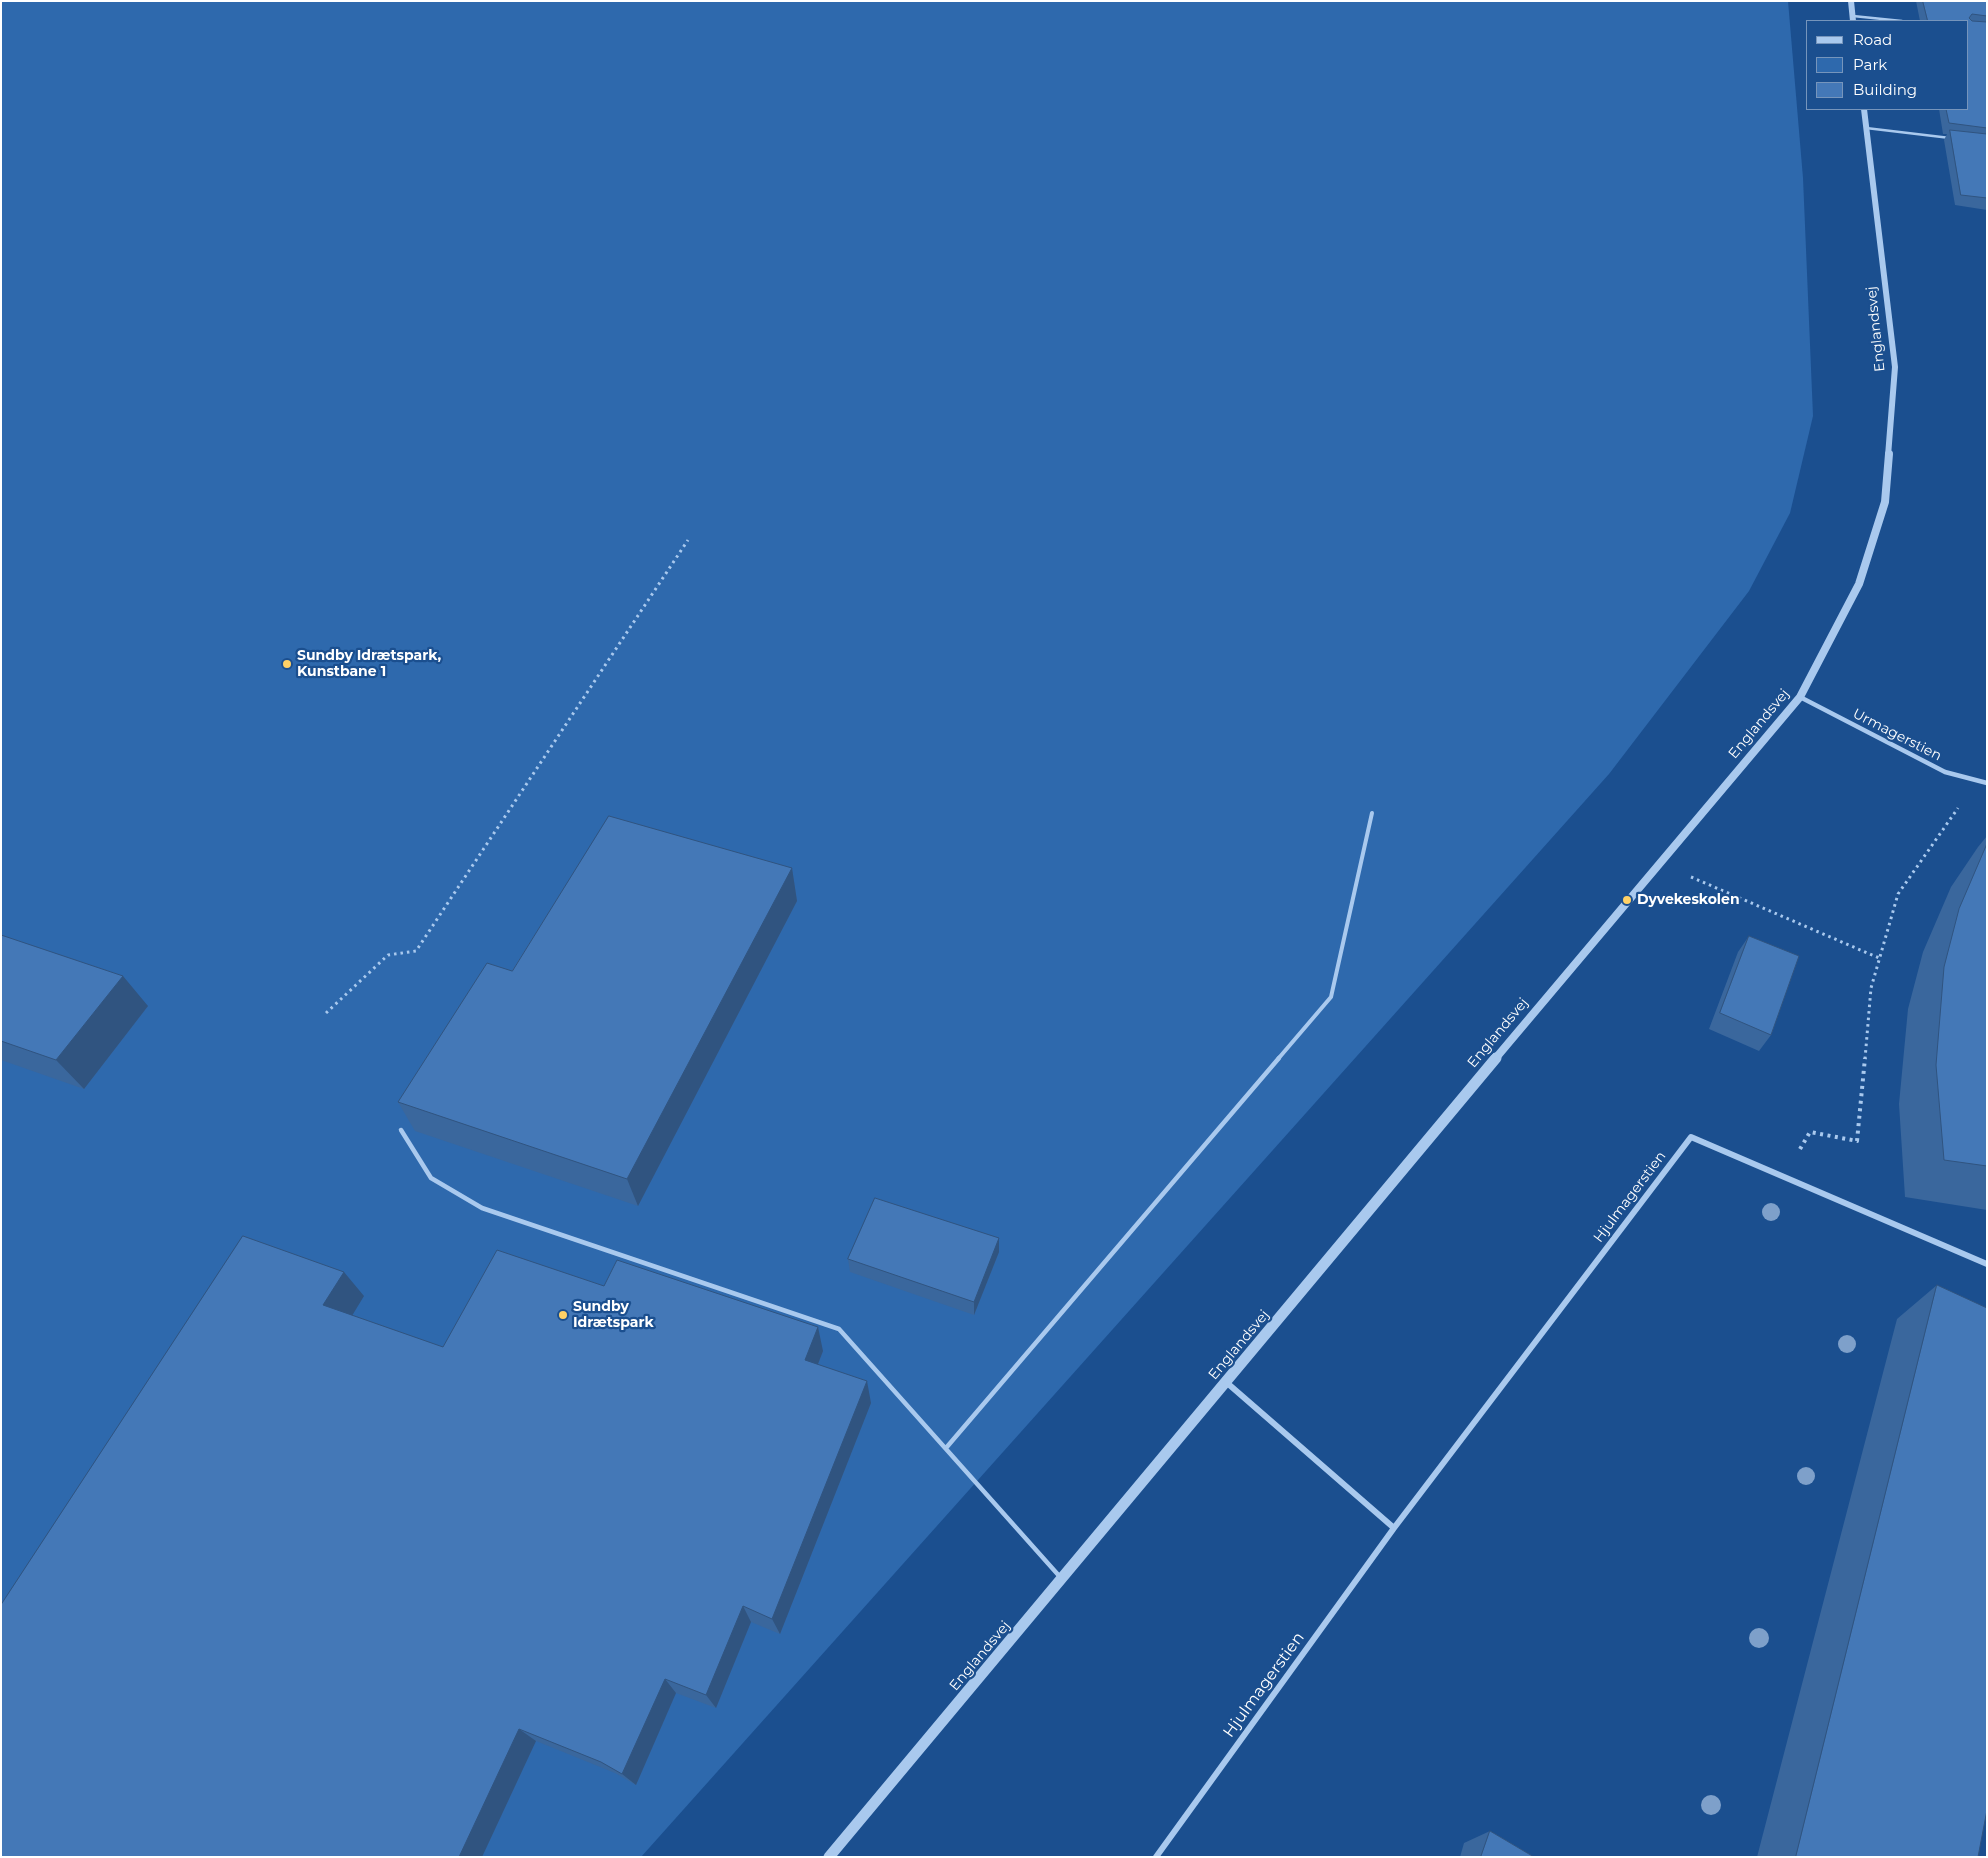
<!DOCTYPE html>
<html>
<head>
<meta charset="utf-8">
<style>
  body { margin:0 }
  #map { position:relative; width:1988px; height:1858px; overflow:hidden; background:#1b4f8f; font-family:Montserrat,sans-serif }
  canvas { display:block }
  .frame { position:absolute; inset:0; border:2px solid #fff; pointer-events:none }
  .legend { position:absolute; left:1806px; top:20px; width:162px; height:90px; box-sizing:border-box; background:#1b4f8f; border:1px solid #7695bc; margin:0; padding:6px 9px; list-style:none; font-size:15px; color:#fff }
  .legend li { display:flex; align-items:center; gap:10px; height:25px }
  .legend b { width:25px; border:1px solid #7695bc }
</style>
</head>
<body>
<div id="map">
<canvas width="1988" height="1858"></canvas>
<div class="frame"></div>
<ul class="legend">
<li><b style="height:6px;background:#a9c9ee"></b>Road</li>
<li><b style="height:14px;background:#2e69ad"></b>Park</li>
<li><b style="height:14px;background:#4478b7"></b>Building</li>
</ul>
</div>
<script>
const g = document.querySelector('canvas').getContext('2d');
g.lineJoin = 'round';
function fill(path, color) { g.fillStyle = color; g.fill(path, 'evenodd'); }
function stroke(path, color, width, dash) { g.strokeStyle = color; g.lineWidth = width; g.lineCap = dash ? 'butt' : 'round'; g.setLineDash(dash || []); g.stroke(path); }
function drawText(font, color, halo, rows, align = 'center') {
  g.font = font + ' Montserrat,sans-serif'; g.lineWidth = 4.5; g.setLineDash([]); g.textBaseline = 'middle'; g.strokeStyle = halo; g.fillStyle = color; for (const [text, x, y, turn = 0] of rows) {
    g.save(); g.translate(x, y); g.rotate((+turn || 0) * Math.PI / 180); g.textAlign = isNaN(turn) ? turn : align; if (halo) g.strokeText(text, 0, 0); g.fillText(text, 0, 0); g.restore();
  }
}
const green = new Path2D(`
  M1,1H1788L1803,178L1813,416L1790,513L1749,591L1609,774L641,1857H1Z`);
const pathFar1 = new Path2D(`
  M1691,877L1879,958
  M326,1013L388,955L416,951L688,540
  M1865,1059L1871,988L1898,894L1958,808`);
const path = new Path2D(`
  M1800,1149L1810,1132L1857,1141L1865,1058`);
const serviceFar2 = new Path2D(`
  M1853,16L1902,21
  M1866,128L1950,138`);
const serviceFar1 = new Path2D(`
  M1278,1059L1331,997L1372,813`);
const service = new Path2D(`
  M401,1130L431,1178L482,1208L839,1329L1061,1578
  M946,1448L1279,1058`);
const minorFar1 = new Path2D(`
  M1800,697L1945,772L1987,783`);
const minor = new Path2D(`
  M1226,1382L1394,1528
  M1156,1857L1394,1528L1691,1137L1987,1264`);
const tertiaryFar2 = new Path2D(`
  M1851,1L1853,21
  M1864,109L1895,367L1888,456`);
const tertiaryFar1 = new Path2D(`
  M1495,1059L1800,697L1859,584L1885,502L1889,454`);
const tertiary = new Path2D(`
  M829,1857L1496,1058`);
const trees = [
  [1771,1212,9],
  [1847,1344,9],
  [1806,1476,9],
  [1759,1638,10],
  [1711,1805,10]
];
const wall = new Path2D(`
  M1916,1H1987V210L1955,205L1944,140L1947,134H1943L1939,109H1967V21H1920Z
  M1987,836V1210L1905,1197L1899,1104L1908,1009L1923,952L1951,887L1978,847Z
  M792,868L797,901L638,1206L415,1131L398,1102Z
  M1,935L148,1006L84,1089L1,1060Z
  M1749,936L1771,1035L1759,1051L1709,1029L1738,952Z
  M999,1252L974,1315L850,1272L848,1259Z
  M1937,1285L1978,1857H1757L1897,1319Z
  M604,1286L823,1351L818,1364L871,1403L780,1634L751,1622L716,1708L676,1693L636,1785L615,1773L536,1741L482,1857H1L364,1296L352,1315L443,1347Z
  M1490,1831L1534,1857H1460L1464,1843Z`);
const shadedWall = new Path2D(`
  M792,868L797,901L638,1206L627,1179Z
  M123,976L148,1006L84,1089L56,1060Z
  M999,1238V1252L974,1315V1302Z
  M344,1272L364,1296L344,1329L323,1305Z
  M818,1327L823,1351L811,1382L805,1360Z
  M867,1381L871,1403L780,1634L772,1619Z
  M743,1606L751,1622L716,1708L706,1695Z
  M665,1679L676,1693L636,1785L622,1774Z
  M519,1729L536,1741L482,1857H459Z`);
const building = new Path2D(`
  M1923,1H1987V16L1972,14L1969,18L1972,21L1987,22V128L1949,123L1946,109H1967V21H1928Z
  M1950,130L1987,134V198L1961,195Z
  M609,816L792,868L627,1179L398,1102L487,963L512,971Z
  M1987,844V1166L1944,1160L1936,1065L1944,967L1959,909Z
  M1,935L123,976L56,1060L1,1041Z
  M1749,936L1799,956L1771,1035L1720,1013Z
  M875,1198L999,1238L974,1302L848,1259Z
  M243,1236L344,1272L323,1305L443,1347L497,1250L604,1286L617,1260L818,1327L805,1360L867,1381L772,1619L743,1606L706,1695L665,1679L622,1774L601,1762L519,1729L459,1857H1V1605Z
  M1937,1285L1987,1308V1810L1978,1857H1796Z
  M1490,1831L1534,1857H1481Z`);
const markers = [
  [287,664,5,"#ffd166"],
  [1627,900,5,"#ffd166"],
  [563,1315,5,"#ffd166"]
];
const streetNames = [
  ["Englandsvej",1876,329,-96],
  ["Englandsvej",1759,724,-50],
  ["Urmagerstien",1897,735,27],
  ["Englandsvej",1498,1033,-50],
  ["Hjulmagerstien",1630,1197,-53],
  ["Englandsvej",1239,1345,-50],
  ["Englandsvej",980,1656,-50]
];
const poiNames = [
  ["Sundby Idrætspark,",297,656],
  ["Kunstbane 1",297,672],
  ["Dyvekeskolen",1637,900],
  ["Sundby",573,1307],
  ["Idrætspark",573,1323]
];
const nearStreetnames = [
  ["Hjulmagerstien",1264,1685,-54]
];
fill(green, '#2e69ad');
stroke(pathFar1, '#a9c9ee', 3, [2.5, 4]);
stroke(path, '#a9c9ee', 4, [3, 4.5]);
stroke(serviceFar2, '#a9c9ee', 2.5);
stroke(serviceFar1, '#a9c9ee', 4);
stroke(service, '#a9c9ee', 4.5);
stroke(minorFar1, '#a9c9ee', 4.5);
stroke(minor, '#a9c9ee', 6);
stroke(tertiaryFar2, '#a9c9ee', 6);
stroke(tertiaryFar1, '#a9c9ee', 8);
stroke(tertiary, '#a9c9ee', 11);
g.fillStyle = '#7ea0ca';
for (const [x, y, r] of trees) { g.beginPath(); g.arc(x, y, r, 0, 2 * Math.PI); g.fill(); }
fill(wall, '#3a679d');
fill(shadedWall, '#305480');
fill(building, '#4478b7');
stroke(building, '#305480', 1);
for (const [x, y, r, color] of markers) { const dot = new Path2D(); dot.arc(x, y, r, 0, 2 * Math.PI); g.fillStyle = color; g.fill(dot); stroke(dot, '#1b4f8f', 2); }
drawText('14px', '#fff', '#1b4f8f', streetNames);
drawText('bold 14px', '#fff', '#1b4f8f', poiNames, 'left');
drawText('16px', '#fff', '#1b4f8f', nearStreetnames);
</script>
</body>
</html>
